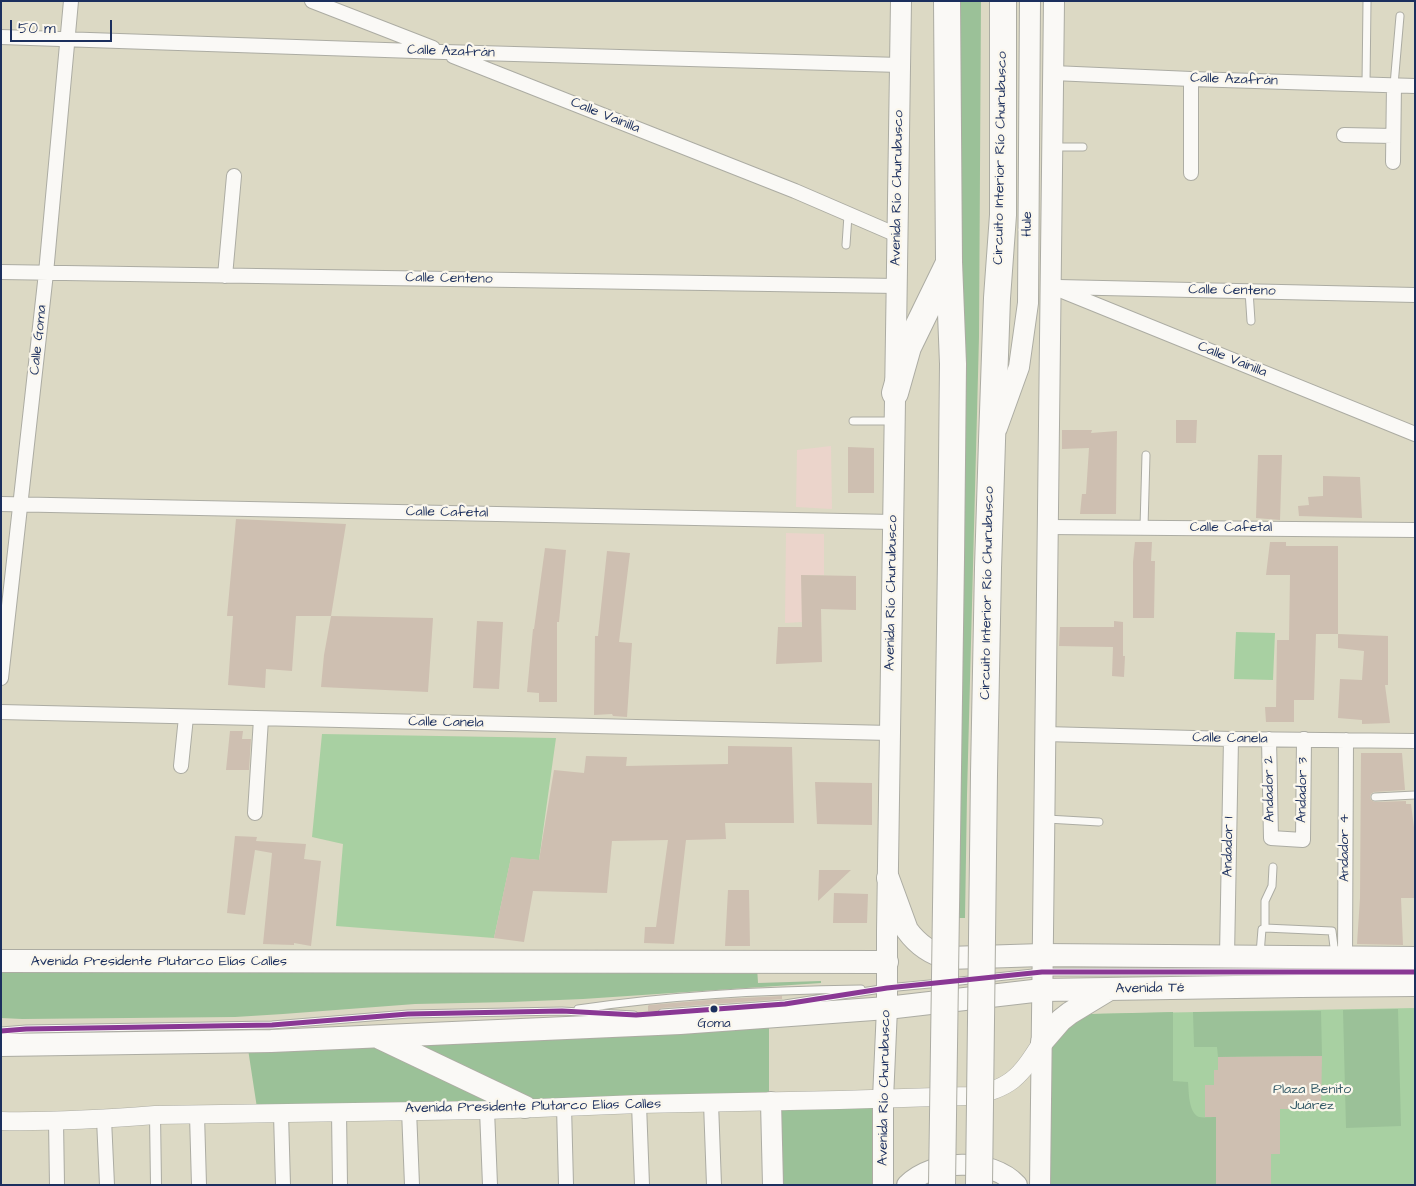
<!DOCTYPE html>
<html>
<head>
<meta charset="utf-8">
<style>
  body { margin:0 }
  #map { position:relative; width:1416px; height:1186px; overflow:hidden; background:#dcd9c4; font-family:"Architects Daughter",sans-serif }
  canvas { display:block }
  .frame { position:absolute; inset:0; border:2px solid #1b2f5e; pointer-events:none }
  .scale { position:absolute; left:10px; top:20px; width:102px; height:22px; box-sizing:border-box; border:2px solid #1b2f5e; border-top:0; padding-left:6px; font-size:15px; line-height:18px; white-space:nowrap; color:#1b2f5e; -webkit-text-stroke:4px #fbf7ec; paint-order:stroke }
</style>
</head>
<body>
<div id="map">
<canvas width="1416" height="1186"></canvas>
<div class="frame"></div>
<div class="scale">50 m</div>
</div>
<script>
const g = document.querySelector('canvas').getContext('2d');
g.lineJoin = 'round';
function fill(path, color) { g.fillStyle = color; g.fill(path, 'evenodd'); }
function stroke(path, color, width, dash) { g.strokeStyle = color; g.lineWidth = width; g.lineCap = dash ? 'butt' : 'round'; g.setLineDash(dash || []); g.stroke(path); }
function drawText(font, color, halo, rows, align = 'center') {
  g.font = font + ' "Architects Daughter",sans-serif'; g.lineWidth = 4.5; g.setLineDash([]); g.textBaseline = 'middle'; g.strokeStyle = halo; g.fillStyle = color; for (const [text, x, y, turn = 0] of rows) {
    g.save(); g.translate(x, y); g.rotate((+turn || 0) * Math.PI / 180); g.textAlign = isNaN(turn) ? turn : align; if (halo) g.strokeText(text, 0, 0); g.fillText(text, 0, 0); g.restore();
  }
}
const built = new Path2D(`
  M831,446L832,509L796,507L797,450Z
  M786,533L824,534V575H802V622L785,623Z`);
const green = new Path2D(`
  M1236,632L1275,633L1273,680L1234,679Z
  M322,734L556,738L539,860L511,858L494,938L336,926L343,844L312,837Z
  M1415,1008V1185H1048L1091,1014Z`);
const forest = new Path2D(`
  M957,1H981L979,337L967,795L965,918H950Z
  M1,966L757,967L758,983L821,981V983L583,999L511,1002L415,1004L283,1014L235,1017L22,1019L1,1018Z
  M1398,1009L1401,1126L1346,1128L1343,1010Z
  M1321,1011L1322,1056L1218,1057L1217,1047H1194L1193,1012Z
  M1173,1012V1081L1188,1082C1189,1091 1188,1112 1199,1117C1203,1118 1211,1117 1216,1117V1185H1048L1049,1041L1070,1019L1091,1014Z
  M769,1016V1096L529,1102L406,1047Z
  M384,1046L504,1104L257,1108L248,1049Z
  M873,1106L874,1185H772L769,1111Z`);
const building = new Path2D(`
  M1176,420H1197L1196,443H1176Z
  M1062,430H1092L1091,433L1117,431L1116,514H1080L1082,494H1086L1089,448L1062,449Z
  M848,447L874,448V493H848Z
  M1258,455H1282L1280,520L1256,518Z
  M1323,476L1360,477L1362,518L1299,516L1298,506L1309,505L1308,497L1323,496Z
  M236,519L346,524L331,616H296L292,671L266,669L265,688L228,685L233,616H227Z
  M1135,542H1152L1151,561H1155L1154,618H1133V562Z
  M1270,542H1286V546H1338V634H1316L1314,700H1294V722H1266L1265,707H1276L1277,640H1289L1290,575H1266Z
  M545,548L566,550L559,622H557V702H539V693L527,692L533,629H534Z
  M607,551L630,553L619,642L632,643L627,717L613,716L612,714L594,715L595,636H598Z
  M801,575L856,576V610L821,609L822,662L776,664L778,627H802Z
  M331,616L433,618L428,692L321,687L324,655Z
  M477,621L503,622L499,689L473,688Z
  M1114,621L1123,622V656H1125L1124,677L1112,676L1113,647L1059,646L1060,627H1114Z
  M1338,634L1388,636V685H1385L1390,723L1362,724V720L1338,718L1340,679L1362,680L1364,651L1338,648Z
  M230,731H243L242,739H251L249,770H226Z
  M728,746L792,747L794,823H725L726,839L686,840L674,944L644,943L645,927H656L668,840L612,841L607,893L533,891L524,942L494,938L511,857L539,860L554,770L584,773L586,756L627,757L626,766L728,764Z
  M1361,753H1402L1405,790L1374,792L1371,794L1370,797L1371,800L1375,802L1406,801V804H1411L1415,835V898H1401L1403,945L1357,944L1360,898Z
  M815,782L872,783V825L817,824Z
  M235,836L257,837L256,841L306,844L304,859L321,861L311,946L294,943V945L263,944L272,853L255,850L245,915L227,913Z
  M819,870H851L818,901Z
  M728,890H749L750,946H725Z
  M834,893L868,894L867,923H833Z
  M782,996V999L662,1008L657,1011H648V1006L649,1005L720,999Z
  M1322,1056L1321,1109H1280V1154H1271V1185H1216V1117H1205V1085H1214V1070H1218V1057Z`);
const service = new Path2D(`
  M1366,84L1367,2
  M1394,85L1400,16
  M1055,147H1083
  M846,245L848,215
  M1249,291L1251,321
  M853,421H893
  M1144,527L1146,455
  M1375,797L1415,795
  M1047,819L1099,822
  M1265,928V901L1272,886L1273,867
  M1260,954L1262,929L1265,928L1332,931L1335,955
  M951,982L1042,972H1415
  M578,1009C672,995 767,990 861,989
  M662,1013L785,1004L887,988L940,983
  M1,1031L26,1029L272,1025L408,1014L562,1011L634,1015`);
const pedestrian = new Path2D(`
  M155,1115L156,1185`);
const minor = new Path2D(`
  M312,1L433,48
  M1,37L444,52L900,65
  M453,56L795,191L897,235
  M1053,73L1191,79L1415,86
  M1344,135L1393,136
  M1393,162L1394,85
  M1191,173V79
  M1,272L897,286
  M225,276L234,176
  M1050,286L1415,434
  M1058,287L1415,295
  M1,504L893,522
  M1048,527L1415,530
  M1,678L46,273L71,1
  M1,712L890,733
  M1045,734L1231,739L1415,741
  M1269,739L1271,838L1303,840L1304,739
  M181,766L186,717
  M255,813L261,719
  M1227,956L1231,739
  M1345,957L1346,740
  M711,1103L714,1185
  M639,1104L642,1185
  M564,1106L566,1185
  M409,1110L412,1185
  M487,1110L490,1185
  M339,1112L340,1185
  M281,1114L283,1185
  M197,1115L199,1185
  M104,1119L107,1185
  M56,1121L57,1185`);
const tertiary = new Path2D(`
  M1,1121C53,1122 104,1119 155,1115L487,1110L639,1104L839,1100L968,1096C1010,1090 1020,1077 1042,1042`);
const secondary = new Path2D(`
  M997,428L1019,367L1028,303L1030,1
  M771,1102L773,1185
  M883,1185V1099L887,1008V931L901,1
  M907,1185C933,1159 991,1157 1017,1185
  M1040,1185L1054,1`);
const primary = new Path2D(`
  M888,878L907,930C918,945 931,954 948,958L1042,955L1415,958
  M1,961L887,962
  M380,1038L525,1107
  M1042,1042L1061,1020L1070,1013L1108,990
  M1,1045L271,1041L680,1023L887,1008L1042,990L1300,986L1415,985`);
const motorway = new Path2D(`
  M947,1L949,262L953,364L951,559
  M895,393L908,347L948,265
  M984,774L988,568L992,441L997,298L1003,215V1`);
const motorwayBridge = new Path2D(`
  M942,1185L951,559
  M979,1185L984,774`);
const bus1 = new Path2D(`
  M1,1031L26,1029L272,1025L408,1014L562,1011L636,1015L785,1004L887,988L1042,972H1415`);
const markers = [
  [714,1009,4.5,"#1b2f5e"]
];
const busNames = [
  ["Goma",714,1024]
];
const streetNames = [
  ["Calle Azafrán",451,52,2],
  ["Calle Azafrán",1234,80,2],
  ["Calle Vainilla",605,116,22],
  ["Circuito Interior Río Churubusco",1001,158,-89],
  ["Avenida Río Churubusco",898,188,-89],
  ["Hule",1028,224,-89],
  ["Calle Centeno",449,279,1],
  ["Calle Centeno",1232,291,1],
  ["Calle Goma",39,340,-84],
  ["Calle Vainilla",1232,360,22],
  ["Calle Cafetal",447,513,1],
  ["Calle Cafetal",1231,528],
  ["Avenida Río Churubusco",892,593,-89],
  ["Circuito Interior Río Churubusco",988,593,-89],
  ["Calle Canela",446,723,1],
  ["Calle Canela",1230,739,1],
  ["Andador 2",1270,789,-91],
  ["Andador 3",1303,790,-89],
  ["Andador 1",1229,847,-89],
  ["Andador 4",1345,848,-90],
  ["Avenida Presidente Plutarco Elías Calles",159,962],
  ["Avenida Té",1150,989,-1],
  ["Avenida Río Churubusco",885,1088,-89],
  ["Avenida Presidente Plutarco Elías Calles",533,1107,-1]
];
const parkNames = [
  ["Plaza Benito",1312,1090],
  ["Juárez",1312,1106]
];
fill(built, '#ebd4cb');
fill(green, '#a8d0a2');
fill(forest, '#9bc198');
fill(building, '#cebfb1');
stroke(service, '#acaca3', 9);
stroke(pedestrian, '#acaca3', 12);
stroke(minor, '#acaca3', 16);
stroke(tertiary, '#acaca3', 19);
stroke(secondary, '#acaca3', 22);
stroke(primary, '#acaca3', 24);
stroke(motorway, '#acaca3', 28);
stroke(service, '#faf9f6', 7);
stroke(pedestrian, '#faf9f6', 10);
stroke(minor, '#faf9f6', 14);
stroke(tertiary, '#faf9f6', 18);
stroke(secondary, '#faf9f6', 20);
stroke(primary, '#faf9f6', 22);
stroke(motorway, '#faf9f6', 26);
stroke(motorwayBridge, '#acaca3', 28, []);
stroke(motorwayBridge, '#faf9f6', 26);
stroke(bus1, '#893894', 5);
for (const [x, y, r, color] of markers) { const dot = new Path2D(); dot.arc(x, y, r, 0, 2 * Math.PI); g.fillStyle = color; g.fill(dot); stroke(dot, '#fbf7ec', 2); }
drawText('13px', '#1b2f5e', '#fbf7ec', busNames);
drawText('14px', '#1b2f5e', '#fbf7ec', streetNames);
drawText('14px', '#385d6a', '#fbf7ec', parkNames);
</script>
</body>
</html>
